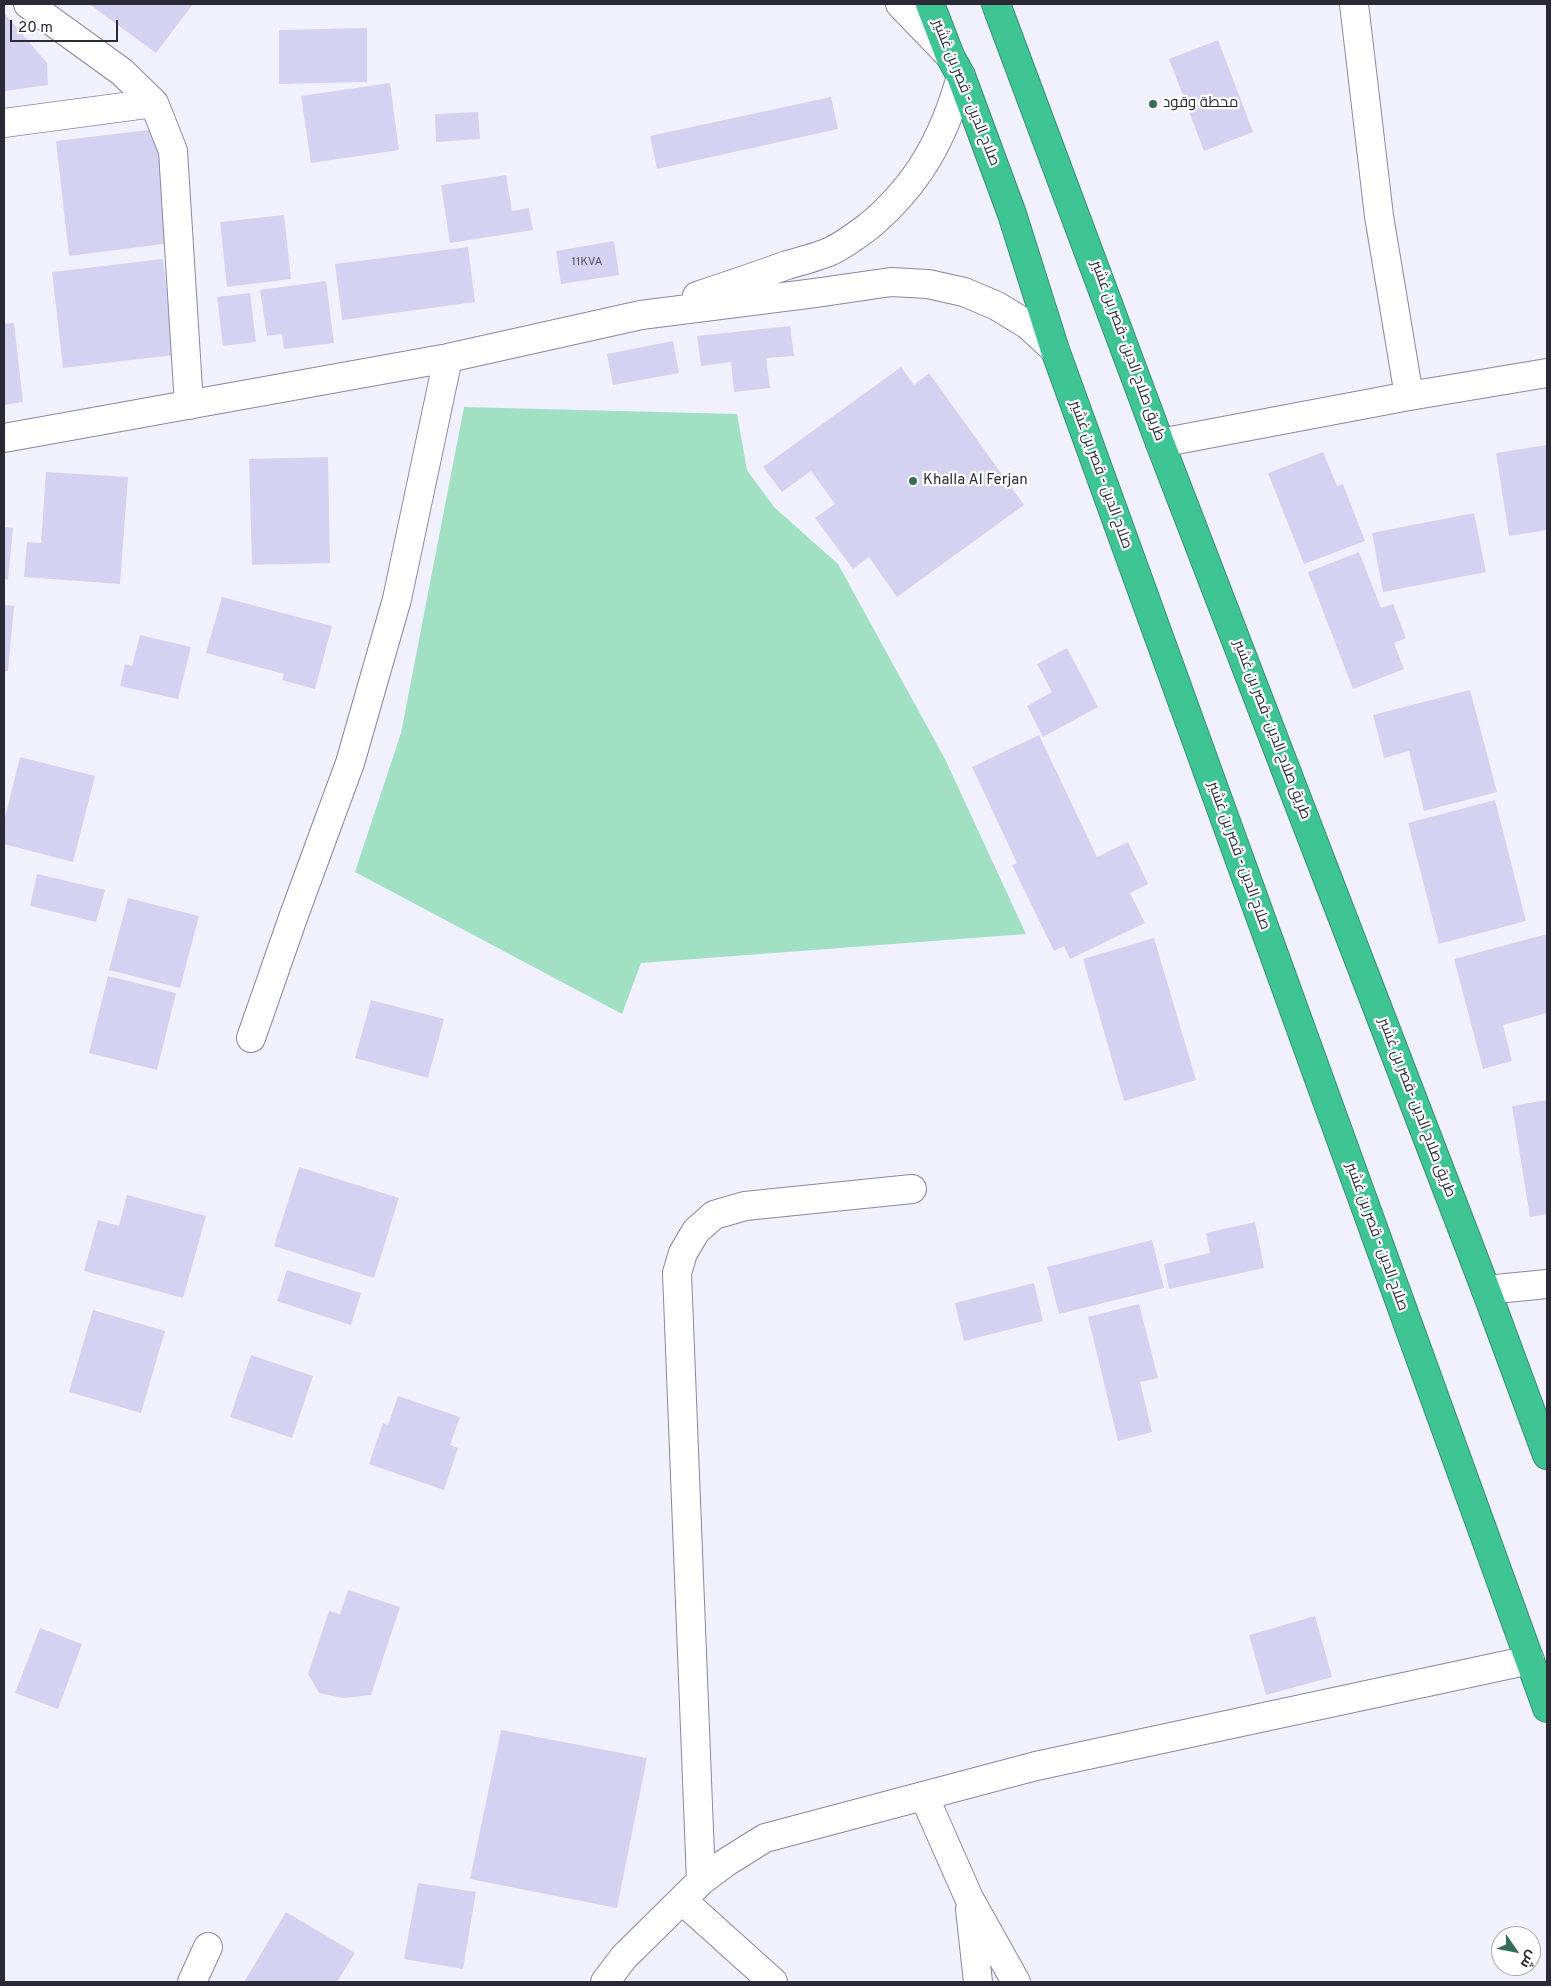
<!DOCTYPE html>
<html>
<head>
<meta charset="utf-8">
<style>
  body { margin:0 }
  #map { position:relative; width:1551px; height:1986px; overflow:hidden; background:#f1f1fe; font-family:Overpass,Cairo,sans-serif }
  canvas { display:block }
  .frame { position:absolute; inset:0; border:5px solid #2a2935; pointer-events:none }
  .north { position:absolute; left:1491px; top:1926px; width:50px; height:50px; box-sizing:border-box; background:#fff; border:1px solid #aaa9ae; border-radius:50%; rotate:123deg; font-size:14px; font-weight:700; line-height:20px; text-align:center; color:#2a2935 }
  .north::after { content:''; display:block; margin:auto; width:18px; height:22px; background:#356e56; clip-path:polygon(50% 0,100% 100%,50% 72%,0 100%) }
  .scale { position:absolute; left:10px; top:20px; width:108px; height:22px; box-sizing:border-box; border:2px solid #2a2935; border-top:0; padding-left:6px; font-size:15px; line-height:18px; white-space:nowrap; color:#2a2935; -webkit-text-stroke:4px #fff; paint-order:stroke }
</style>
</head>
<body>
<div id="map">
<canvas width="1551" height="1986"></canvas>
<div class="frame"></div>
<div class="north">ش</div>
<div class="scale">20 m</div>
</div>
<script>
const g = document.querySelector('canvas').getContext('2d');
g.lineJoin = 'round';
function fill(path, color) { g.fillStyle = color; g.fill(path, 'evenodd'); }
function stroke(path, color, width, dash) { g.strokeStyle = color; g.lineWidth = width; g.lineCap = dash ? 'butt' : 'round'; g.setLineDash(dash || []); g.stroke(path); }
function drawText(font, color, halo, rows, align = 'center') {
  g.font = font + ' Overpass,Cairo,sans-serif'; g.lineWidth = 4.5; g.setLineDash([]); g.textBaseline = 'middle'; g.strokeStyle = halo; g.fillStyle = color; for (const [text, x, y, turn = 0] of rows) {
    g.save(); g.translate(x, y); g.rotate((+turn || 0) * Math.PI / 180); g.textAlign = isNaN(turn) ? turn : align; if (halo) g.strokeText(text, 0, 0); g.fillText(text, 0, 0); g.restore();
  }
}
const green = new Path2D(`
  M464,407L737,414L747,470L774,507L838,564L945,759L1026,934L641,963L622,1014L355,872L401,733Z`);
const building = new Path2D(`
  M89,4H193L156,53Z
  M4,13L47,63L48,85L5,91Z
  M367,28V82L279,84V30Z
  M1218,40L1253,132L1204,151L1169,59Z
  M390,83L399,150L311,163L301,96Z
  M831,97L838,129L657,169L650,136Z
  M478,112L480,139L436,142L435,114Z
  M157,129L171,243L69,256L56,141Z
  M506,175L512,211L529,208L533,230L450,243L441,185Z
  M284,215L291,279L227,287L220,222Z
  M614,241L619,275L561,284L556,251Z
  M468,247L475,302L342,320L335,264Z
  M163,259L174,355L63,368L52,272Z
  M326,281L334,343L284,349L282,334L267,336L260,290Z
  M250,293L256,342L223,346L217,297Z
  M14,323L23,402L4,405V324Z
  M790,326L794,356L766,358L770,388L734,392L731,362L701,366L697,336Z
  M673,341L679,373L613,385L607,354Z
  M901,367L914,385L929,373L1024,505L897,597L869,557L853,569L815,518L835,504L811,471L782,492L763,467Z
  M1547,445V530L1509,536L1496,453Z
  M1323,452L1337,486L1343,484L1365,541L1304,564L1268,473Z
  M328,457L330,563L252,565L249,459Z
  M46,472L128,477L120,584L24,577L27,542L41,543Z
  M1474,513L1486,572L1383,592L1372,533Z
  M4,527L13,528L8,580L4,579Z
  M1359,552L1381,608L1393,604L1406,638L1394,643L1404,669L1353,689L1308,572Z
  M222,597L332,626L315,689L282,680L284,674L206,653Z
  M4,605L14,606L8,671H4Z
  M140,635L191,647L178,699L120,686L125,664L132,666Z
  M1067,648L1098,707L1043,737L1027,706L1052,692L1037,664Z
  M1470,690L1497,792L1424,811L1409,751L1384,758L1373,715Z
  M1039,735L1097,857L1128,842L1148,884L1130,893L1145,923L1070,959L1064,946L1054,951L1012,865L1017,863L972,767Z
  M20,757L95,776L73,862L4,844V822Z
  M1495,800L1526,921L1439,944L1408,823Z
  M37,874L105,890L96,922L30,906Z
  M128,898L199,916L180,988L109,970Z
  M1547,934V1013L1503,1025L1512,1061L1483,1069L1454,959Z
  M1154,938L1196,1080L1124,1101L1083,959Z
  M108,976L176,993L157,1070L89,1053Z
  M371,1000L444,1019L428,1078L355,1058Z
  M1547,1100V1214L1530,1217L1512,1106Z
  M299,1167L399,1198L374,1278L274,1246Z
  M127,1195L206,1216L183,1298L84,1271L98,1220L119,1226Z
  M1255,1222L1264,1268L1169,1289L1164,1264L1210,1253L1206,1233Z
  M1152,1240L1164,1288L1059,1314L1047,1267Z
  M287,1270L361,1293L351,1325L277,1301Z
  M1034,1283L1043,1321L964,1341L955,1303Z
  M1139,1304L1158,1378L1140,1382L1152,1432L1118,1441L1088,1317Z
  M93,1310L165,1331L141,1413L69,1392Z
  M251,1355L313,1376L292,1438L230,1417Z
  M398,1396L460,1417L450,1445L458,1448L444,1490L369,1464L383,1423L388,1425Z
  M348,1590L400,1607L371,1695L343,1698L319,1693L308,1674L329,1611L340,1614Z
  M1315,1616L1332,1677L1266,1695L1249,1635Z
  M40,1628L82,1644L58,1709L15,1693Z
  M501,1730L647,1758L617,1908L470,1879Z
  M418,1883L476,1892L463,1969L404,1959Z
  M286,1912L355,1953L337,1982H244Z`);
const minor = new Path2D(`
  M28,4L122,72L154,103L173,151L189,405
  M900,4L950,56
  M1354,4L1379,216L1409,396
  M4,123L154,103
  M697,296C727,286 757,276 787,265C802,261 817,257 831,251C844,245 857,235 869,226C918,185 944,138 961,76
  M4,438L448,358L641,315L815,293L891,282L928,284L964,292L997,306L1028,325L1055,350
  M1160,443L1409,396L1547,373
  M251,1038L294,915L350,763L397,599L448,358
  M1486,1290L1547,1284
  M924,1796L969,1898L1016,1982
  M701,1881L677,1273L683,1253L696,1231L714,1215L745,1206L912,1189
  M682,1900L773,1982
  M970,1909L978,1982
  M192,1982L208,1947
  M605,1982L624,1957L701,1881L725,1863L765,1838L1036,1766L1530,1660`);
const highway = new Path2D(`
  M930,4L950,56L961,76L1012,214L1055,350L1547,1708
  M996,4L1160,443L1486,1290L1547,1455`);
const markers = [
  [1153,104,5,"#356e56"],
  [913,481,5,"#356e56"]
];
const numberNames = [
  ["11KVA",587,263]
];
const streetNames = [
  ["صلاح الدين - قصر بن غشير",965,93,68],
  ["طريق صلاح الدين -قصر بن غشير",1127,351,70],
  ["صلاح الدين - قصر بن غشير",1100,475,70],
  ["طريق صلاح الدين -قصر بن غشير",1271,730,69],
  ["صلاح الدين - قصر بن غشير",1238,856,70],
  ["طريق صلاح الدين -قصر بن غشير",1416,1108,69],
  ["صلاح الدين - قصر بن غشير",1376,1237,70]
];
const poiNames = [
  ["محطة وقود",1163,104],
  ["Khalla Al Ferjan",923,481]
];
fill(green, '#a2e0c3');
fill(building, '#d3d2f1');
stroke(minor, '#8887a3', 30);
stroke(highway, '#388e72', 30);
stroke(minor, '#fff', 28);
stroke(highway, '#3fc493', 28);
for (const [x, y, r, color] of markers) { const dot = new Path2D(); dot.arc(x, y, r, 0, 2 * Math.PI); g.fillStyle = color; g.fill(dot); stroke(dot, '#fff', 2); }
drawText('12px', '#545364', null, numberNames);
drawText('15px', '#2a2935', '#fff', streetNames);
drawText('15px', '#2a2935', '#fff', poiNames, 'left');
</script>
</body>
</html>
